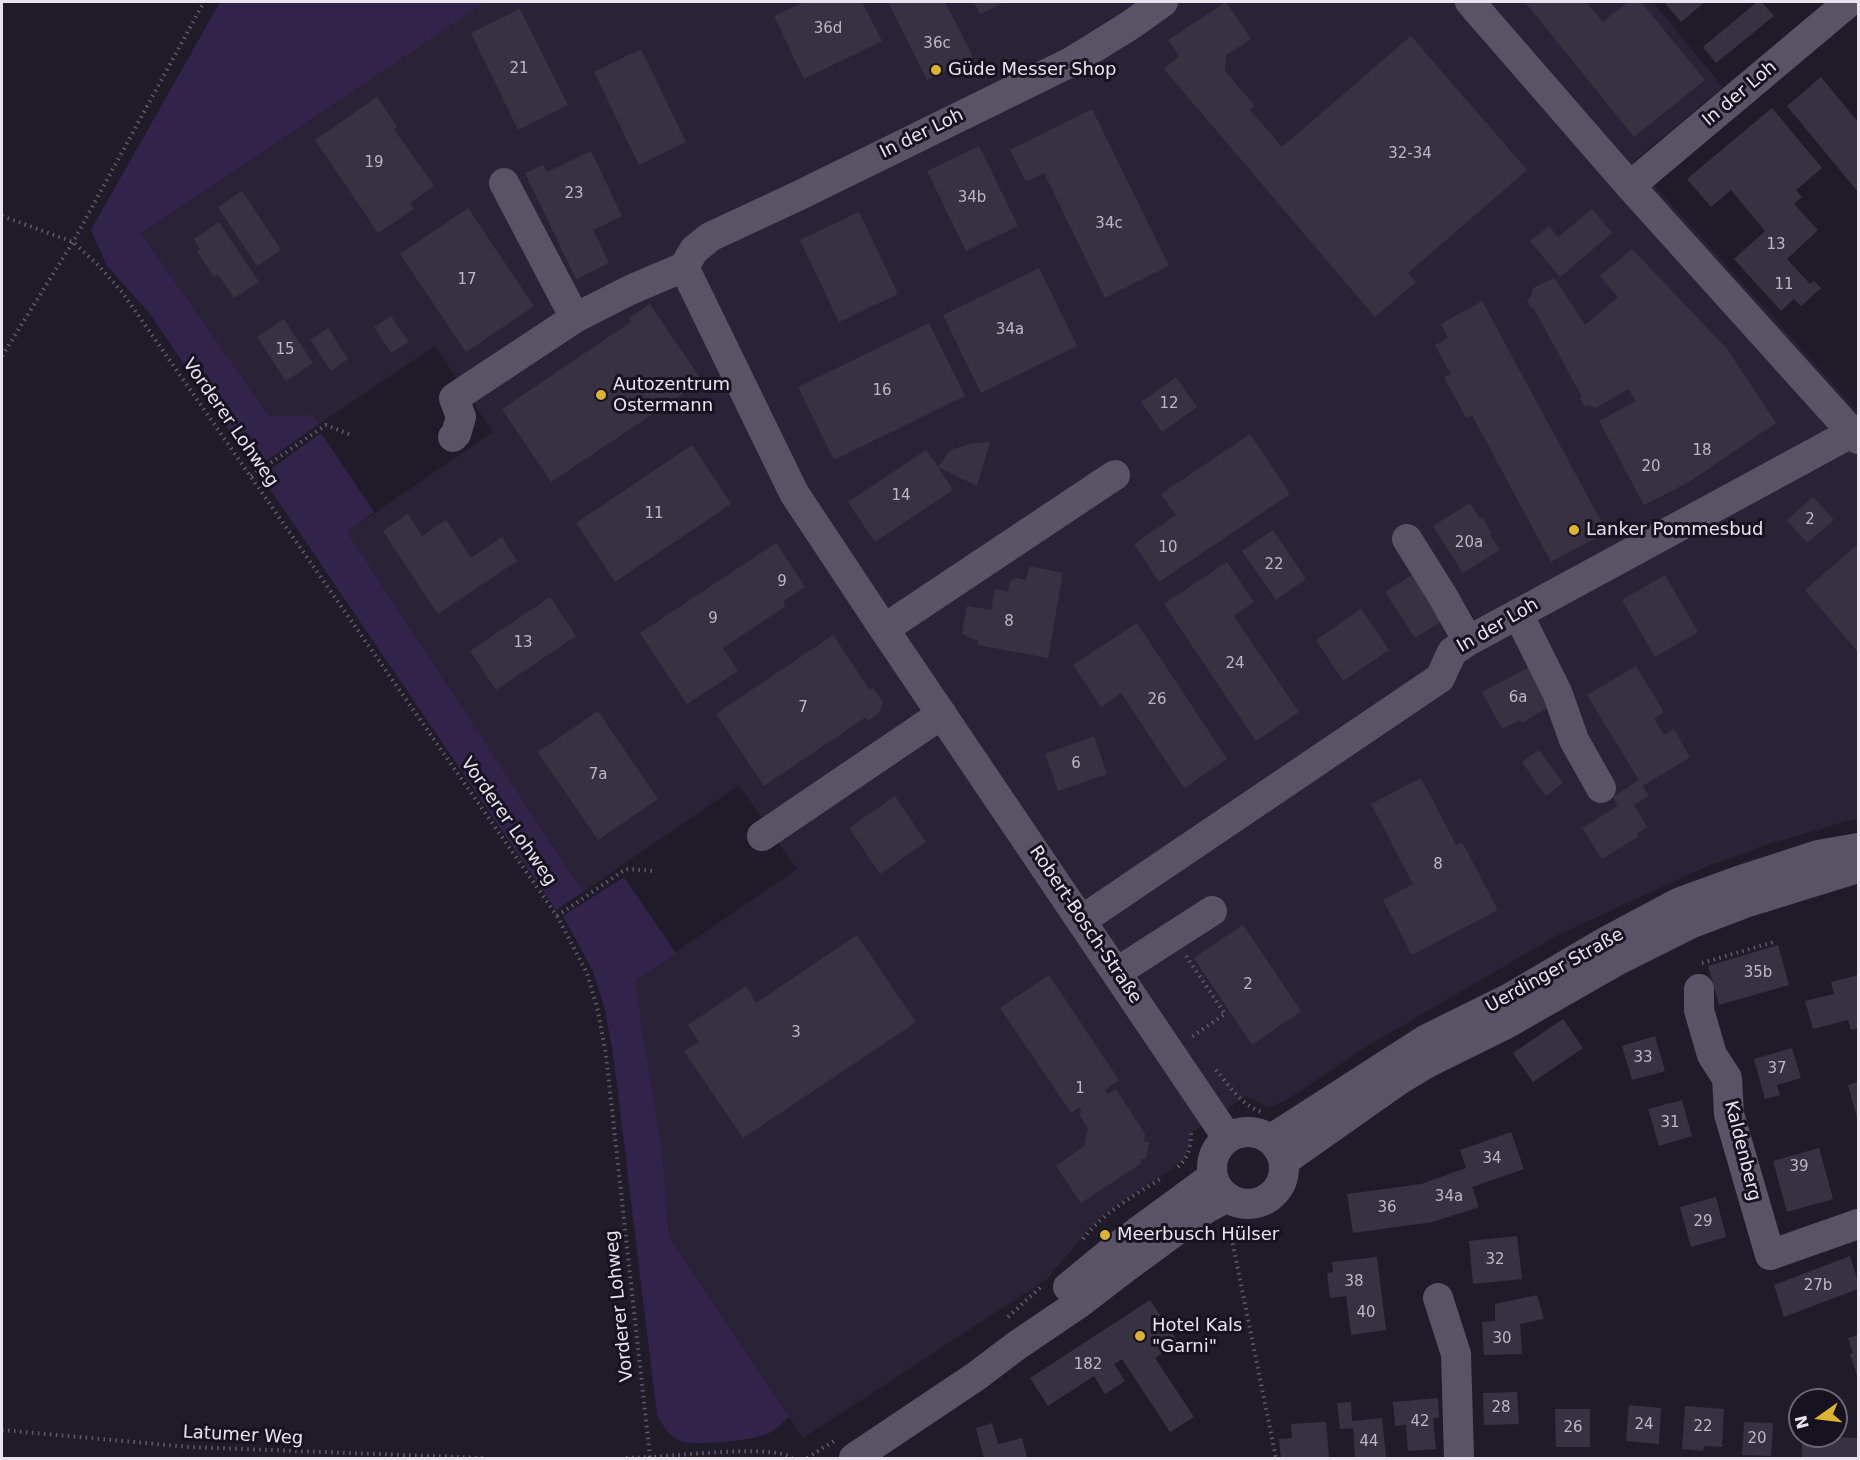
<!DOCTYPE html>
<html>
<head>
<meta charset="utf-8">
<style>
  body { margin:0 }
  #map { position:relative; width:1860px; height:1460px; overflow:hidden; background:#201b29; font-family:"DejaVu Sans",sans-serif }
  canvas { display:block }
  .frame { position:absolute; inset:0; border:3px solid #e7e4ee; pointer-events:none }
  .north { position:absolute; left:1788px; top:1388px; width:60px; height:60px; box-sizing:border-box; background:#16121f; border:2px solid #6a6672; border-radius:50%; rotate:256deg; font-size:16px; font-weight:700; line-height:24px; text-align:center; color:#e7e4ee }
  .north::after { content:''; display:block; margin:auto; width:21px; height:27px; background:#dcb233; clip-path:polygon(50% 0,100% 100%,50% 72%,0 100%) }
</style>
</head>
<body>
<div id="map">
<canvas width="1860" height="1460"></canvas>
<div class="frame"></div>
<div class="north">N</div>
</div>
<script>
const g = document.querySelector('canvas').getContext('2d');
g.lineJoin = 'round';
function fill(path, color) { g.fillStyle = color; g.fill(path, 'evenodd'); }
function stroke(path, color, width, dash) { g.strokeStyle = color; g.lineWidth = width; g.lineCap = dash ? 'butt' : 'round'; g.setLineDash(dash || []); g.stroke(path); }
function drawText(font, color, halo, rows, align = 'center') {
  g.font = font + ' "DejaVu Sans",sans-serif'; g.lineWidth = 6; g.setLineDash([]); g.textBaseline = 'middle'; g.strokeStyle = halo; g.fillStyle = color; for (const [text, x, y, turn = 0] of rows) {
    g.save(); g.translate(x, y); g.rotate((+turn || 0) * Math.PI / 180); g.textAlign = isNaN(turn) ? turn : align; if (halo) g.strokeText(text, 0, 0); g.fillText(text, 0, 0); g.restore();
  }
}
const built = new Path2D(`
  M486,2H1653L1723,87L1633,162L1858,412V818L1769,844L1703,868L1558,935L1367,1046L1287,1100L1268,1108L1246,1096L1190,1134L1189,1147L1184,1159L1171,1170L1117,1204L1092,1226L1047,1279L803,1438L669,1237L663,1158L635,980L797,869L739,785L583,892L347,532L493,432L435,346L319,424L312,415L269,416L141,233Z`);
const green = new Path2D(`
  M220,2H486L141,233L269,416L312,415L319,424L255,469L150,314L107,266L91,230Z
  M321,433L374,512L347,532L583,892L556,910L261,476Z
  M624,877L676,953L635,981L663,1158L669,1237L789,1417C783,1422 777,1429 771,1432C755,1441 694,1447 678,1440C668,1435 662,1424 657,1415L613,1053L605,1010L593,971L563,916Z`);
const building = new Path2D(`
  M804,2H862L882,41L804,79L774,16Z
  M888,2H945L973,57L927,80Z
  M974,2H1005L980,14Z
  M1226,2L1251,39L1226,55L1225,71L1255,106L1250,110L1282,147L1411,36L1527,170L1408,273L1416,282L1375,317L1164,69L1179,56L1168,40Z
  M1525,2H1586L1603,22L1628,2H1641L1705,80L1634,137Z
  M1664,2H1705L1681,22Z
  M1757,2H1762L1774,16L1716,63L1703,47Z
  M520,9L568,105L518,130L471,33Z
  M641,49L686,142L639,165L594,72Z
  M1821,77L1858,122V192L1787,106Z
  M377,97L397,127L394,129L434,186L410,203L414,209L378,233L315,140Z
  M1772,108L1822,168L1796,190L1802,197L1794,204L1818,230L1787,259L1810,284L1814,281L1821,288L1801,306L1794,299L1781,311L1734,259L1765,231L1731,190L1711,207L1687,179Z
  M1092,109L1169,266L1105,298L1044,173L1026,182L1010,150Z
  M979,146L1018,226L966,251L927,171Z
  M591,151L622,216L593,230L609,263L576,279L525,173L543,165L547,172Z
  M242,191L281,250L257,266L218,207Z
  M468,208L534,306L466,352L400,254Z
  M1592,209L1612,233L1560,277L1530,241L1549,226L1558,237Z
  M859,212L898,294L839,322L800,240Z
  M219,222L259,282L234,298L218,274L214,277L197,251L200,249L194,239Z
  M1632,249L1727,349L1776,423L1689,482L1644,505L1599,421L1636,401L1628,389L1596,408L1587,405L1584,406L1580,398L1582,397L1533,307L1531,308L1527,300L1530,298L1533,288L1554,278L1585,325L1618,297L1600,276Z
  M1039,268L1077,346L981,393L943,315Z
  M1482,301L1607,532L1551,562L1472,415L1466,418L1444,377L1451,374L1435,345L1448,338L1441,324Z
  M650,304L702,381L551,482L502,409L631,322L629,318Z
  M391,316L409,342L391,353L374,327Z
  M284,319L313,363L286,381L257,337Z
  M929,323L965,396L834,460L798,387Z
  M328,328L348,359L331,371L310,340Z
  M1176,377L1197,407L1162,432L1141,402Z
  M1250,434L1290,494L1159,582L1134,544L1176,515L1161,494Z
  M990,442L977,486L938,467L953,490L875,542L848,502L926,450L938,467L950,451L956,448L974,443Z
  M692,445L731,504L615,582L576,523Z
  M1813,497L1834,520L1807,543L1787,520Z
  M1470,503L1480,519L1482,517L1492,534L1490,535L1500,550L1463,573L1433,526Z
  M408,514L422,536L446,520L471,558L502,537L517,561L438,614L383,531Z
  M1273,530L1306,579L1276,600L1242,551Z
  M776,543L805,587L783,601L786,606L723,648L738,671L687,704L640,633Z
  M1857,545L1858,546V652L1805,590Z
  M1227,562L1254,602L1234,616L1299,712L1256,741L1164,604Z
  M1029,566L1063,573L1048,658L978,645V641L962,634L967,606L991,610L995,589L1008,592L1010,581L1016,578L1026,580Z
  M1413,574L1443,620L1415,638L1385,592Z
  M1665,575L1698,632L1655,657L1622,600Z
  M550,597L576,636L496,690L470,651Z
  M1361,609L1389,650L1343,681L1316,640Z
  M1137,623L1227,759L1184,788L1121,693L1101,707L1073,665Z
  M833,635L870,690L873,688L883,702L879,713L868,721L866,717L764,786L716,714Z
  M1533,665L1553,704L1522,723L1520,720L1502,729L1482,692Z
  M1636,666L1664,712L1654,719L1664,735L1674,729L1690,757L1643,786L1649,796L1634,805L1647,827L1637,834L1638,837L1602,859L1582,828L1618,806L1613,797L1639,780L1587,695Z
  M598,711L658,799L598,840L538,752Z
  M1094,736L1107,774L1058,791L1045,754Z
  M1539,750L1563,783L1546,796L1522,762Z
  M1421,778L1456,845L1462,842L1498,910L1412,955L1383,900L1413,884L1371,804Z
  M895,796L926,842L880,874L849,828Z
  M1243,925L1301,1011L1252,1045L1194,958Z
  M857,935L916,1022L743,1138L684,1051L699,1042L688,1025L746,986L756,1003Z
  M1778,945L1789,985L1719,1005L1708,966Z
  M1049,975L1119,1080L1105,1090L1108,1094L1116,1089L1145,1134L1144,1142H1149L1146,1159H1141L1140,1164L1081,1203L1056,1166L1084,1146L1088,1128L1079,1114L1082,1111L1079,1107L1071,1113L1000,1008Z
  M1858,975V1028L1851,1030L1848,1020L1813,1029L1805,1001L1834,994L1831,982Z
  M1563,1019L1583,1048L1533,1082L1513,1053Z
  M1655,1036L1665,1071L1632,1080L1622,1046Z
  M1792,1048L1801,1078L1777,1085L1780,1095L1765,1099L1754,1059Z
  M1858,1082V1121L1848,1085Z
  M1682,1100L1692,1136L1659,1146L1648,1109Z
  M1511,1132L1524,1169L1472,1187L1479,1207L1433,1222L1353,1233L1347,1194L1421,1184L1466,1168L1460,1150Z
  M1819,1148L1833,1199L1787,1212L1773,1161Z
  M1716,1197L1726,1237L1691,1247L1680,1207Z
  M1517,1236L1522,1279L1473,1284L1469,1241Z
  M1850,1256L1858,1282V1289L1784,1317L1774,1285Z
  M1377,1257L1386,1330L1351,1335L1346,1296L1330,1298L1327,1273L1333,1272L1332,1262Z
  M1537,1295L1544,1319L1520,1324L1522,1354L1484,1355L1482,1322L1495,1321V1304Z
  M1150,1300L1178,1342L1155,1358L1194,1417L1170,1432L1122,1359L1114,1364L1125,1381L1105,1394L1094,1376L1048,1406L1030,1378Z
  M1858,1335V1378L1850,1354L1853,1353L1848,1338Z
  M1517,1392L1519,1424L1484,1425L1483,1393Z
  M1438,1398L1439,1418H1433L1436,1449L1408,1451L1406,1425L1395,1426L1393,1402Z
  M1351,1402L1352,1421L1382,1418L1386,1457L1355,1458L1353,1428L1340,1429L1337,1403Z
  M1629,1405L1661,1408L1659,1444L1626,1441Z
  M1685,1406L1724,1409L1722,1447L1704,1446L1703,1451L1682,1449Z
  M1555,1409H1590V1447H1556Z
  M1326,1422L1329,1458H1281L1279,1439L1292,1438L1291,1424Z
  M1744,1422L1773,1423L1771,1456L1742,1455Z
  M992,1423L998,1444L1022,1438L1027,1458H984L976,1428Z
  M1803,1436L1858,1438V1458H1801Z`);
const path = new Path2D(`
  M2,216L73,242L96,263L122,292L557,916L587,973L598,1011L606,1055L650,1457C678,1456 773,1444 792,1458
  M2,356L73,242L204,2
  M251,476L326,425L351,435
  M557,916L626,869L654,871
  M1186,956L1225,1014L1190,1038
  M1702,963L1774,942
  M1216,1070C1229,1085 1243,1108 1263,1112
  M1178,1167C1189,1157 1191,1146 1191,1131
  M1227,1227L1230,1230L1276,1458
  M1083,1239C1104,1212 1133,1196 1162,1178
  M1008,1317L1043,1285
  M2,1430L189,1447L485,1458
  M626,1458L650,1457
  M807,1458L834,1441`);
const minor = new Path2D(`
  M1470,2L1630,186L1858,439
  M504,183L575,318
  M1630,186L1849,2
  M684,267L794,493L884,629L1227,1137
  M684,267L694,250L710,237L800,195L1071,62L1129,26L1163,2
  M453,437L456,434L461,417L454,398L575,318L630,290L684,267
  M1407,539L1442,595L1468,641
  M1518,614L1557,692L1574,740L1601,788
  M884,629L1115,475
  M762,836L942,714
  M1082,920L1440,678L1452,652L1468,641L1853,432
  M1117,972L1212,911
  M1699,989V1010L1712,1055L1727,1078L1729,1114L1770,1255L1858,1224
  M1212 1168a36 36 0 1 1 72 0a36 36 0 1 1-72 0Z
  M1271,1139L1425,1040L1510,998L1607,941L1680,902L1738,881L1818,855L1858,848
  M1284,1161L1399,1080L1429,1062L1506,1024L1618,960L1690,924L1745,903L1858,868
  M1068,1287L1118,1246L1212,1177
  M1438,1298L1456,1354L1459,1458
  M854,1458L975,1377L1016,1346L1078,1304L1125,1268L1207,1208L1226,1198`);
const markers = [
  [936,70,6,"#dcb233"],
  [601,395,6,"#dcb233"],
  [1574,530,6,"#dcb233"],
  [1105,1235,6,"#dcb233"],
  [1140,1336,6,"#dcb233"]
];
const numberNames = [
  ["36d",828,29],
  ["36c",937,44],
  ["21",519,69],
  ["32-34",1410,154],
  ["19",374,163],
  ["23",574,194],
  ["34b",972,198],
  ["34c",1109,224],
  ["13",1776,245],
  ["17",467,280],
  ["11",1784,285],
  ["34a",1010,330],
  ["15",285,350],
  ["16",882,391],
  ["12",1169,404],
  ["18",1702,451],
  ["20",1651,467],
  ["14",901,496],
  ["11",654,514],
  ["2",1810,520],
  ["20a",1469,543],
  ["10",1168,548],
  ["22",1274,565],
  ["9",782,582],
  ["9",713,619],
  ["8",1009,622],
  ["13",523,643],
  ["24",1235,664],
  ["6a",1518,698],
  ["26",1157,700],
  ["7",803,708],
  ["6",1076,764],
  ["7a",598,775],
  ["8",1438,865],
  ["35b",1758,973],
  ["2",1248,985],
  ["3",796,1033],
  ["33",1643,1058],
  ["37",1777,1069],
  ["1",1080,1089],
  ["31",1670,1123],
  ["34",1492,1159],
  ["39",1799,1167],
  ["34a",1449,1197],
  ["36",1387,1208],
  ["29",1703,1222],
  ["32",1495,1260],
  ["38",1354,1282],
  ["27b",1818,1286],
  ["40",1366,1313],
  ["30",1502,1339],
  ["182",1088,1365],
  ["28",1501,1408],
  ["42",1420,1422],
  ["24",1644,1425],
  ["22",1703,1427],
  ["26",1573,1428],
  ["20",1757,1439],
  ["44",1369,1442]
];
const poiNames = [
  ["Güde Messer Shop",948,70],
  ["Autozentrum",613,385],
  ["Ostermann",613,406],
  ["Lanker Pommesbud",1586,530],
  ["Meerbusch Hülser",1117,1235],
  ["Hotel Kals",1152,1326],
  ["\"Garni\"",1152,1347]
];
const streetNames = [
  ["In der Loh",1740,94,-40],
  ["In der Loh",922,134,-26],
  ["Vorderer Lohweg",230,423,55],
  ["In der Loh",1498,626,-30],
  ["Vorderer Lohweg",508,822,55],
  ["Robert-Bosch-Straße",1085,925,56],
  ["Uerdinger Straße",1555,971,-29],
  ["Kaldenberg",1742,1151,76],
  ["Vorderer Lohweg",620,1306,-96],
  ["Latumer Weg",243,1436,3]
];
fill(built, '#2a2337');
fill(green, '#31234a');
fill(building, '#373242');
stroke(path, '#5f5b68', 4, [1.5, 4.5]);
stroke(minor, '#595465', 30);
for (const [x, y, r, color] of markers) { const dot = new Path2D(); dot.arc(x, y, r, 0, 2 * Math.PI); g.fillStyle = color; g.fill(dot); stroke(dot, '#16121f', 2); }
drawText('15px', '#bbb8c3', null, numberNames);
drawText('18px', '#e7e4ee', '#16121f', poiNames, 'left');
drawText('18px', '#e7e4ee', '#16121f', streetNames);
</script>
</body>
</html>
